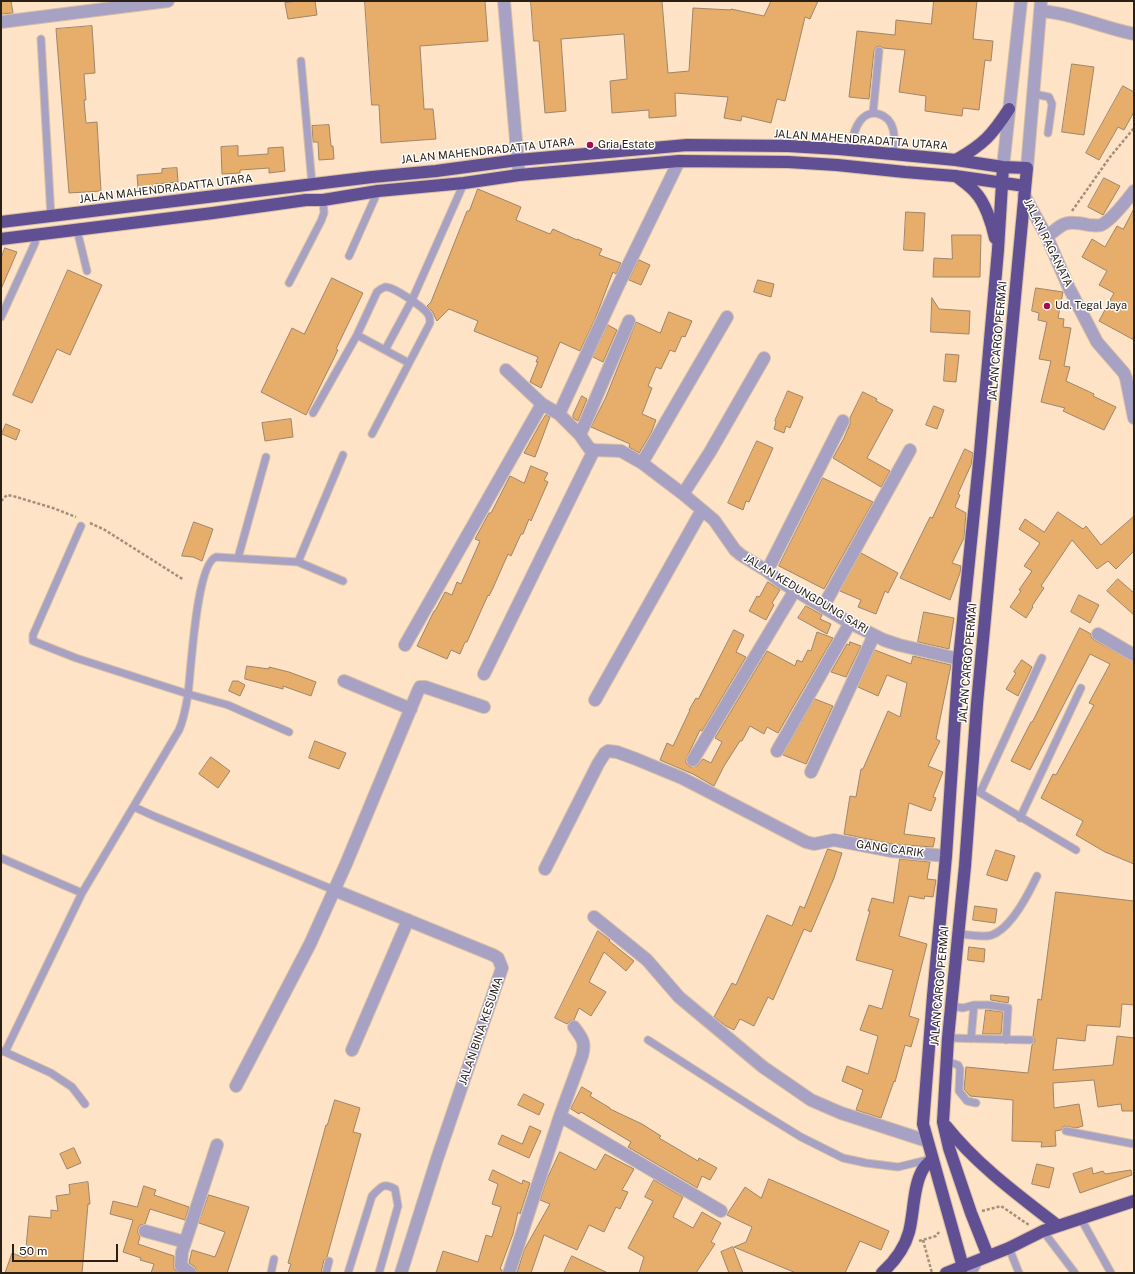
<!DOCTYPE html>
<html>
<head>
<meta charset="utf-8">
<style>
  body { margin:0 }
  #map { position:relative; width:1135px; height:1274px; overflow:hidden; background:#fee3c6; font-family:"Public Sans",sans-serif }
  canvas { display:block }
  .frame { position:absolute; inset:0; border:2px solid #2a2015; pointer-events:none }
  .scale { position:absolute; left:12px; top:1244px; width:106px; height:18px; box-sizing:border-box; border:2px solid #2a2015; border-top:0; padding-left:5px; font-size:12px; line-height:14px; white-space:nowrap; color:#2a2015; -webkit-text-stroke:3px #fff; paint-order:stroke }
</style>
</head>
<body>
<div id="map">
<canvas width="1135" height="1274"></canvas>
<div class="frame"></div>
<div class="scale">50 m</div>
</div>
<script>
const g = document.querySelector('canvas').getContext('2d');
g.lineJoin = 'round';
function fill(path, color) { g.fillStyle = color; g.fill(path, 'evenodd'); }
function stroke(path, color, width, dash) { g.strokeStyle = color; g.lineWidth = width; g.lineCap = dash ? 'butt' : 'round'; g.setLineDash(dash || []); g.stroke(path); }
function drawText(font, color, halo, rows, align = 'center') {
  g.font = font + ' "Public Sans",sans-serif'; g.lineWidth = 3; g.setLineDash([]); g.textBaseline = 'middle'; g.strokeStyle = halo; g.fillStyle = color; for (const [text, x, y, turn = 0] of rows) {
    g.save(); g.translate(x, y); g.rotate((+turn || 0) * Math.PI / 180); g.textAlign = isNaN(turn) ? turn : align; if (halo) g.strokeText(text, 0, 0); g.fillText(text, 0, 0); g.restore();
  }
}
const building = new Path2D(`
  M1,1H11L13,13L1,14Z
  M299,1H315L317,15L288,19L285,3Z
  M365,1H485L488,41L420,46L424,109H433L436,139L381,143L379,105H372Z
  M531,1H662L668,73L689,71L693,8L731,10V9L764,16L771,1H818L810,19L805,17L785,101L777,99L771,123L742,116L741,121L724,118L728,97L675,93L676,116L649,118V110L612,113L610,81L627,79L624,34L561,39L566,111L545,113L539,41H534Z
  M934,1H977L973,39L993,41L991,61L985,60L979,110L963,108L962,116L925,111L926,96L899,92L905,50L883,48L880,46L876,47L874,51L869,99L849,97L857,31L895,35L896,20L931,24Z
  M92,26L95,73L84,74L86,100H84L86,123L97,122L101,191L69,193L56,29Z
  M1072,64L1094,67L1084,135L1062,132Z
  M1123,86L1134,92V112L1124,130L1118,127L1099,160L1086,153Z
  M329,125L331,146H333L334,159L319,160L318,142H313L312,126Z
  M238,146V156L268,154V148L283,147L285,171L269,173V168L240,170V173L222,174L221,147Z
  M177,168L178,182L155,184V187L138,188L137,175L162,173V169Z
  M1104,178L1120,186L1103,215L1088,207Z
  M478,189L521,207L516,220L550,234L553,229L577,240V239L602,249L599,255L621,263L616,274L613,272L595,319L580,351L560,342L541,388L530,382L538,362H536L538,357L474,331L478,321L449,309L437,321L432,311L427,306L431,302L467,211H469Z
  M1134,209V340L1099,321L1114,293L1099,285L1107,271L1082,257L1092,239L1105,247L1117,226L1123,229Z
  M906,212L925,213L923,251L904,250Z
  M952,235H981L980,277H933L934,258L952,259Z
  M5,248L17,252L1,289V259Z
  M639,260L650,265L641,285L629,280Z
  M68,270L102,285L70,355L57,349L32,403L13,395Z
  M332,278L363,293L336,349L338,350L306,415L261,392L292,328L304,334Z
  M758,280L774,284L771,297L754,292Z
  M1036,288L1063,292L1058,318L1064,319L1063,327L1071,328L1064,366L1070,367L1066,381L1094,394L1093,396L1116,407L1104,430L1063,411L1065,408L1041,402L1051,361L1039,359L1047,322L1038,320L1039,313L1032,311Z
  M932,298L939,309L970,311L969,334L931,332Z
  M669,312L692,321L685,337L682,336L675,352L670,350L661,369L656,367L648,386L652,388L642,414L656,420L651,433L639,453L629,447L630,444L591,427L606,397L636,322L660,333Z
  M608,325L617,330L603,362L593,357Z
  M946,354L959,355L956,382L944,381Z
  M788,391L803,397L790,428L786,426L784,433L774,429L776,422L775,421Z
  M863,392L877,399L876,401L893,410L867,458L890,471L881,487L833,458L844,438L850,424V418Z
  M582,396L587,399L578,421L573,418V415Z
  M934,406L944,410L937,429L926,425Z
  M546,415L550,417L535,457L524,453L540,424Z
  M291,419L293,437L265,441L262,423Z
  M6,424L20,430L16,440L2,434Z
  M757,441L773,448L749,502L746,501L743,510L728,503Z
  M965,449L973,453L971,465L958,494L960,495L955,507L966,513L964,538L952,563L961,566L960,573L950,600L900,578L930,517L932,518Z
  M531,466L548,473L544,480L548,482L531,521L529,519L523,534H521L511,556L508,554L493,588L489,596L488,595L467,642H465L460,654L451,650L447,659L417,646L434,611H435L445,592L452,595L457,582L461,584L480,541L475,539L489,513H491L510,476L524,483Z
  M823,478L873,502L824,589L779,566Z
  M1058,512L1083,529L1086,526L1101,545L1134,516V551L1116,569L1108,561L1097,569L1072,540L1041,586L1044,588L1032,606L1033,607L1026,618L1010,607L1021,591L1019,590L1032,571L1024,566L1040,543L1019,529L1025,519L1044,532Z
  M194,522L213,529L202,561L193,557L182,556Z
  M861,553L898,573L888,593L885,591L876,614L858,607L861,600L840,591Z
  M1118,579L1134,593V615L1107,591Z
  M768,582L780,590L772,603L774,605L766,620L749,611L757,596L759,597Z
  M1079,595L1099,605L1090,623L1071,612Z
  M806,606L822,615L820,619L831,624L827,634L798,618Z
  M924,612L954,618L949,649L918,642Z
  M1080,628L1091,634V637L1094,640L1134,662V864L1105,852L1076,835L1083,821L1041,798L1053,774L1056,775L1094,705L1089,703L1110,664L1090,654L1030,770L1011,761L1031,722H1032Z
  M734,630L744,635L736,652L746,657L702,731L700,730L686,759V763L690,767L697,766L703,759L711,763L722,742L715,738L767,651L795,666L797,660L802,662L808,650L811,651L817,632L833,638L778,733L767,727L764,734L750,726L742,741H740L724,766L714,786L693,774L660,760L667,743L673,746L690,710H689L696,698L698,699Z
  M850,642L861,646L846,677L831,672L847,644L849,645Z
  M875,650L911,664L913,656L951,665L936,739L940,741L928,766L943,772L933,797L936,798L931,811L909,803L904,834L935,838L933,847L892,844L844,834L850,796L856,797L861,769H863L888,711L900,717L907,683L887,675L878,696L858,687Z
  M1022,660L1032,667L1018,696L1006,689L1016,673L1014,672Z
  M247,666L269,669V667L289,672L316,682L311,696L283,686V689L245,679Z
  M233,681H238L245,685L240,696L229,691Z
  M815,699L833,706L806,764L783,755Z
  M315,741L346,753L339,769L309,758Z
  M211,757L230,771L218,788L199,774Z
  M828,849L842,853L834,878L811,932L804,929L773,1000L768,997L754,1026L740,1019L734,1030L726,1026L714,1017L732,983L736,985L767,915L792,926L800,906L804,908Z
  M996,850L1015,856L1007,881L987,875Z
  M900,859L930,862L927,879L936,880L933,897L925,896L924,899L909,896L899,936L927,944L909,1016L919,1019L911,1047L905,1045L895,1082L894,1081L881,1118L856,1110L863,1090L842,1081L847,1066L868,1074L878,1036L860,1030L869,1005L882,1009L893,970L856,960L870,911H868L872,898L893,903Z
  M1056,892L1134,901V1005L1122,1004L1120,1027L1087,1025L1085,1041L1057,1038L1053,1070L1113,1065L1117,1036L1134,1038V1111H1122L1121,1104L1098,1107L1094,1080L1053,1083L1054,1108L1079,1104L1083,1126L1076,1128L1064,1126L1061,1130L1055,1131L1056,1146L1041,1147L1042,1142L1012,1141L1013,1100L970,1096L964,1089L965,1079L966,1067L1028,1073L1032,1045L1035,1041L1033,1036L1038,999L1041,1000Z
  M975,906L997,909L995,923L973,920Z
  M598,931L610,940L609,941L634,961L626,971L604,952L589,982L606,992L591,1016L579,1008L574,1020L570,1021L567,1024L555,1018Z
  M969,947L985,949L984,962L968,960Z
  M991,995L1009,997L1008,1003L991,1000Z
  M986,1010L1003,1012L1001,1034H983Z
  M582,1087L592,1093L590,1096L610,1108V1109L642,1124L661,1136L659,1138L698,1161L699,1158L717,1168L710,1180L702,1176L697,1188L694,1186L628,1147L631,1142L581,1112L579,1114L571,1109Z
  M524,1094L544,1104L539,1115L518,1105Z
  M335,1100L360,1108L353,1132L361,1134L327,1257L324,1260L321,1273H288L291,1264L288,1263L326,1125H327Z
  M530,1126L541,1131L529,1158L498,1144L502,1135L522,1144Z
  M74,1148L81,1163L67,1169L60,1154Z
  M560,1152L596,1170L605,1154L634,1169L622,1190L628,1192L620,1209L616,1207L604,1232L589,1225L577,1250L544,1235L531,1273H517L524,1250L550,1204L540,1200L547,1179Z
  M1037,1164L1054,1168L1049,1188L1032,1184Z
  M1092,1168L1093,1174L1103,1171L1105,1174L1131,1170L1132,1175L1080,1193L1073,1174Z
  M493,1170L522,1184L523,1180L530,1183L520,1214L518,1212L513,1234L500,1269L502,1270V1273H436L443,1251L478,1262L486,1235L492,1237L501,1207L492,1204L498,1184L489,1180Z
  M769,1179L889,1231L881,1250L860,1241L845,1273H796L734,1247L746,1242L752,1227L727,1215L728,1213L745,1187L761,1198Z
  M654,1180L683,1197L673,1217L693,1228L702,1212L721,1223L711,1242L715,1244L696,1273H639L644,1257L628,1248L653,1201L645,1197Z
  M88,1182L90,1204H88L82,1273H5L12,1253L25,1258L29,1216L51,1218V1210L58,1211L56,1196L70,1194L69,1185Z
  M144,1186L156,1190L154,1195L189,1207L185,1220L150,1209L145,1224L140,1225L138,1229V1233L140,1237L138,1244L174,1256V1269L178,1273H151L154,1264L140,1260L141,1258L123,1252L133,1220L110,1214L113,1201L137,1207Z
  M209,1195L249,1207L227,1273H197L195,1267L189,1263L192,1250L215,1257L225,1232L199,1223Z
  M733,1247L743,1273H729L721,1252Z
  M572,1256L608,1273H564Z`);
const path = new Path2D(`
  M1072,211L1110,157L1134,128
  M1,501L7,495L13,496L53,508L76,517
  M90,523L105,530L184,580
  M982,1211L1001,1206L1029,1225
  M923,1240L932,1273
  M919,1241L936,1236L939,1232`);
const lane = new Path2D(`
  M41,39L51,217
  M301,61L312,184
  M1034,94L1049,97L1052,104L1048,133
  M873,113L879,51
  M850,150C852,140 854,129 860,121C871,107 889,114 893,129C895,137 894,146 895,154
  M77,230L87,271
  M349,256L378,191
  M289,283L321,221L324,213L323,200
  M1,317L35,243L36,235
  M357,335L409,363
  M385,350L412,300L464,183
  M313,413L357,335L377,292C379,290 382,288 385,287C393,286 423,307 428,314C430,317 430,320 430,323L372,434
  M81,526L33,635V641L76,658L188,694L228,705L289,732
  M238,558L266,457
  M298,562L343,455
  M977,791L1076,850
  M980,793L1042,658
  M134,807L156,817L334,890
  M1020,818L1081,688
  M1,858L82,893
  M958,934C966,934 985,938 992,935C1011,928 1029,893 1037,876
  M974,1005H988L1008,1008L1006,1040
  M951,1006L963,1008L974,1005L971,1039
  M948,1038L1030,1040
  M648,1040L757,1110L801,1137L843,1158L866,1163L898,1167L931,1159
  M1,1051L5,1052L82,893L179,730C184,719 186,707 188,694C191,672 196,564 216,557L298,562L343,581
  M5,1052L51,1073L72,1087L85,1104
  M946,1061L958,1065L960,1069L959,1091L967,1101L976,1103
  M1066,1131L1134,1144
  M1081,1219L1111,1273
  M1043,1231L1075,1273
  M1009,1248L1019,1273
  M271,1273L274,1259
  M326,1273L329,1261
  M348,1273L372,1196C381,1187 383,1182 395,1189L398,1206L379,1273`);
const street = new Path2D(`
  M504,1L519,175
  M1040,11C1072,13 1103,28 1134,34
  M1,22L168,1
  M1003,167C1009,111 1015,56 1021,1
  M1027,168L1041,1
  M1024,195L1047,237L1069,288L1097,342L1124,373L1126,378L1134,418
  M1047,237C1064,222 1066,220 1089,225C1093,225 1097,226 1101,225C1111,221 1127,200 1134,191
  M506,370L542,404L559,414L580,435L589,448L594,450L621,451L642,463L683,494L714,520L735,550L741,555L767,571L781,582L850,623L884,640L899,645L959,659
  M559,414L617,288L679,161
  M580,435L629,321
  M642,463L727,317
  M683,494L710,452L764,358
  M767,571L843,421
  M823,607L910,450
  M1098,634L1134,655
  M405,645L542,404
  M484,674L594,450
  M344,681L411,709
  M595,700L702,510
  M777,751L850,623
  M693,760L795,590
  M811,772L874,635
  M545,869L598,764L605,753L608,751L617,752L636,759L682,778L806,842L814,844L834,840L891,851L946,856
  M334,890L493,955L498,958L502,968L437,1159L401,1273
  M594,917L647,960L679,997L763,1067L798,1091L811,1100L841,1113L927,1141
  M352,1050L408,920
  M236,1086L310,944L346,864L418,691L420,687H425L484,707
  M560,1116L721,1211
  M145,1231L185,1242
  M190,1273L181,1266L182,1252L217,1145
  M509,1273L560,1116L582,1056C586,1042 582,1038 574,1027
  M970,1273L976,1262`);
const highway = new Path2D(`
  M956,160C984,144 992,135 1009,109
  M956,176C962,181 970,186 975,192C985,202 992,224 995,238
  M1,222L372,177L436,171L518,160L687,145L788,146L839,149L956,160L1003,167L1027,168L977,704L965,866L948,1038L943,1122L949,1148L971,1213L988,1256
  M1,239L213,213L306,200H323L378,191L464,183L519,175L679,161L788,162L837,165L905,172L955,176L1025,186
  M946,1126C977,1165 1018,1195 1058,1226
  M963,1267L923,1124L933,996L946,856L959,659L980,453L998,250L1003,167
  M882,1273C894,1262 905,1247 909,1232C914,1213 913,1187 922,1171C924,1166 929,1163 932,1159
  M946,1273L1009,1248L1043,1231L1134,1201`);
const markers = [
  [590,145,4,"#a20e50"],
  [1047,306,4,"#a20e50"]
];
const streetNames = [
  ["JALAN MAHENDRADATTA UTARA",861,140,4],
  ["JALAN MAHENDRADATTA UTARA",488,151,-6],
  ["JALAN MAHENDRADATTA UTARA",166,189,-7],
  ["JALAN RAGANATA",1048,243,64],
  ["JALAN CARGO PERMAI",998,341,-85],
  ["JALAN KEDUNGDUNG SARI",806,594,31],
  ["JALAN CARGO PERMAI",968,663,-85],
  ["GANG CARIK",890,849,8],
  ["JALAN CARGO PERMAI",940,986,-85],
  ["JALAN BINA KESUMA",481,1031,-71]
];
const poiNames = [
  ["Gria Estate",598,145],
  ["Ud. Tegal Jaya",1055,306]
];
fill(building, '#e7ad6b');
stroke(building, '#9e856b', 1);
stroke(lane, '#d8c0a6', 9);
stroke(street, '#d8c0a6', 14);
stroke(highway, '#d8c0a6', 14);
stroke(path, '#a38f7a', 2.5, [3, 2]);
stroke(lane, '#a7a1c3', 7);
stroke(street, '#a7a1c3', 12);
stroke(highway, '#604f93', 12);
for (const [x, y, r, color] of markers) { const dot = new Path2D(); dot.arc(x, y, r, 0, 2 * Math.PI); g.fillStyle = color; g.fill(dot); stroke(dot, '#fff', 1.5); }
drawText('11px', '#2a2015', '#fff', streetNames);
drawText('11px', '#2a2015', '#fff', poiNames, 'left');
</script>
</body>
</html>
